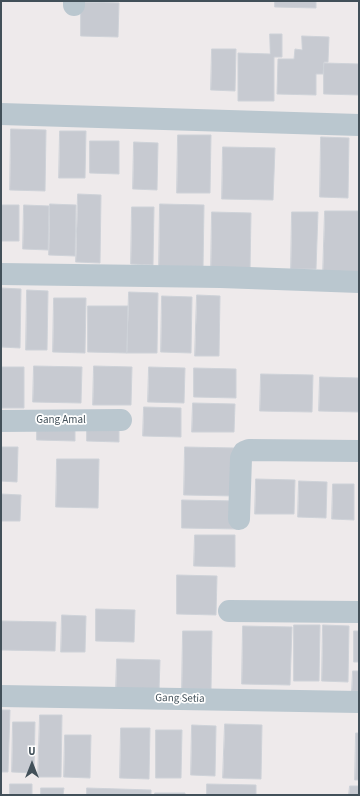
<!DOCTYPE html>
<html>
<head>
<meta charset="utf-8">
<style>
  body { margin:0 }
  #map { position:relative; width:360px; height:796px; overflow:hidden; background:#eeeaeb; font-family:"Source Sans 3",sans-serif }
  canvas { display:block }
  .frame { position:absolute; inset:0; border:2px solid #425059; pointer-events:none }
  .north { position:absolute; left:12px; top:744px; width:40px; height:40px; -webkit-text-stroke:3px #fff; paint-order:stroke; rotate:0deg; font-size:11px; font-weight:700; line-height:16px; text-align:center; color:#425059 }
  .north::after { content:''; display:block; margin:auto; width:14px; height:18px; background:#425059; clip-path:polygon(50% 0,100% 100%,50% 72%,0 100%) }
</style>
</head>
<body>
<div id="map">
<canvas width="360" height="796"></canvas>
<div class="frame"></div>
<div class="north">U</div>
</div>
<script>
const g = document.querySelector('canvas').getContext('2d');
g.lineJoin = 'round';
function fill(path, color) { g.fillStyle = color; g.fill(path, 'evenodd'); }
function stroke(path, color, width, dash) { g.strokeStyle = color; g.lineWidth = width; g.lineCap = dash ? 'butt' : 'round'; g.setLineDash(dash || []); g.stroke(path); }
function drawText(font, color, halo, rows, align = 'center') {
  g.font = font + ' "Source Sans 3",sans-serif'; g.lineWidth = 3.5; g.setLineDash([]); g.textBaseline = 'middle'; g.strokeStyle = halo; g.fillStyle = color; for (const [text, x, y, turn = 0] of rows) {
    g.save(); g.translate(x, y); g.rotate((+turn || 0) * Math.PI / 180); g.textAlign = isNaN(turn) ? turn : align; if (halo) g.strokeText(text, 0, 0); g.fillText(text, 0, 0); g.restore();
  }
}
const building = new Path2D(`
  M275,1H316V8L275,7Z
  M81,2L119,3L118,37L81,36Z
  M270,34H282V57H274V101H238V53L270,54Z
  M302,36L329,37L328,62H324L323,74H316V95L277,94L278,59H294L295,49L302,50Z
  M212,49H236L235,91L211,90Z
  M324,63L359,64V95L324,94Z
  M11,129L46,130L45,191L10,190Z
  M60,131H86L85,178H59Z
  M178,135H211L210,193H177Z
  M321,137L349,138L348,198L320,197Z
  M90,141H119V174L90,173Z
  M134,142L158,143L157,190L133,189Z
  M223,147L275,148L273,200L222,199Z
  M78,194L101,195L100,263L76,262Z
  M50,204L76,205L75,256L49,255Z
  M160,204L204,205L203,269L159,268Z
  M1,205H19V241H1Z
  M24,205L49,206L48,250L23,249Z
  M132,207H154L153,265L131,264Z
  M325,211H359V275H323Z
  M212,212L251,213L250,271L211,270Z
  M292,212H318L316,269H291Z
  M1,288L21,289L20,348L1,347Z
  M27,290L48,291L47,350H26Z
  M129,292L158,293L157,353H127Z
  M197,295L220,296L219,356H195Z
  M162,296L192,297L191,353L161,352Z
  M54,298H86L85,353L53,352Z
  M88,306H128L127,353L88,352Z
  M34,366L82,367L81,403L33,402Z
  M94,366L132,367L131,405H93Z
  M1,367H24V408H1Z
  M149,367L185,368L184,403L148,402Z
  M194,368L236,369V398L194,397Z
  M261,374L313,375L312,412L260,411Z
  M320,377L359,378V412L319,411Z
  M193,403L235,404L234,432H192Z
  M144,407L181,408V437L143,436Z
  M87,424L119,425V442L87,441Z
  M37,425H75V441L37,440Z
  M1,447H18L17,482L1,481Z
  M185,447L235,448L234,496L184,495Z
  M57,459H99L98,508L56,507Z
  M256,479L295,480L294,514H255Z
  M299,481L327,482L326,518L298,517Z
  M333,484H354V520L332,519Z
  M1,494L21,495L20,521H1Z
  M182,500L237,501V529L182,528Z
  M195,535H235V567L194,566Z
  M177,575L217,576L216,615L177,614Z
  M96,609L135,610L134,642L96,641Z
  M62,615L86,616L85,652H61Z
  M1,621L56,622L55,651L1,650Z
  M294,625H320L319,681H294Z
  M323,625L349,626L348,682L322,681Z
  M243,626L292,627L290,685L242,684Z
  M183,631H212L211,689H182Z
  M354,631H359V662H354Z
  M117,659L160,660L159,691L116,690Z
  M353,671H359V691H352Z
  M1,710H10L8,772H1Z
  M40,715H62L61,777H38Z
  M13,722H35L34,773L12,772Z
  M225,724L262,725L261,779L223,778Z
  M192,725L216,726L215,776L191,775Z
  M121,728H150L149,779L120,778Z
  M156,730H182L181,778H156Z
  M356,733H359V780H355Z
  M65,735H91L90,778L64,777Z
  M10,784H32V795H10Z
  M207,784L256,785V795H207Z
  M350,786H359V795H349Z
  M41,788H64L63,795H41Z
  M87,788L151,790V795H87Z
  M155,793H185V795H155Z`);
const minor = new Path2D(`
  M74,5V1
  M1,114L359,125
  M1,274L221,277L359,282
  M1,421L121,420
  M239,519L241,458L244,452L249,450L359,451
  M229,611L359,612
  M1,696L359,702`);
const streetNames = [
  ["Gang Amal",61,421],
  ["Gang Setia",180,699,1]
];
fill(building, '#c7cad1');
stroke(building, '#ced2d8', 1);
stroke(minor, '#bac7cf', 22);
drawText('11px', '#425059', '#fff', streetNames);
</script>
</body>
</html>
